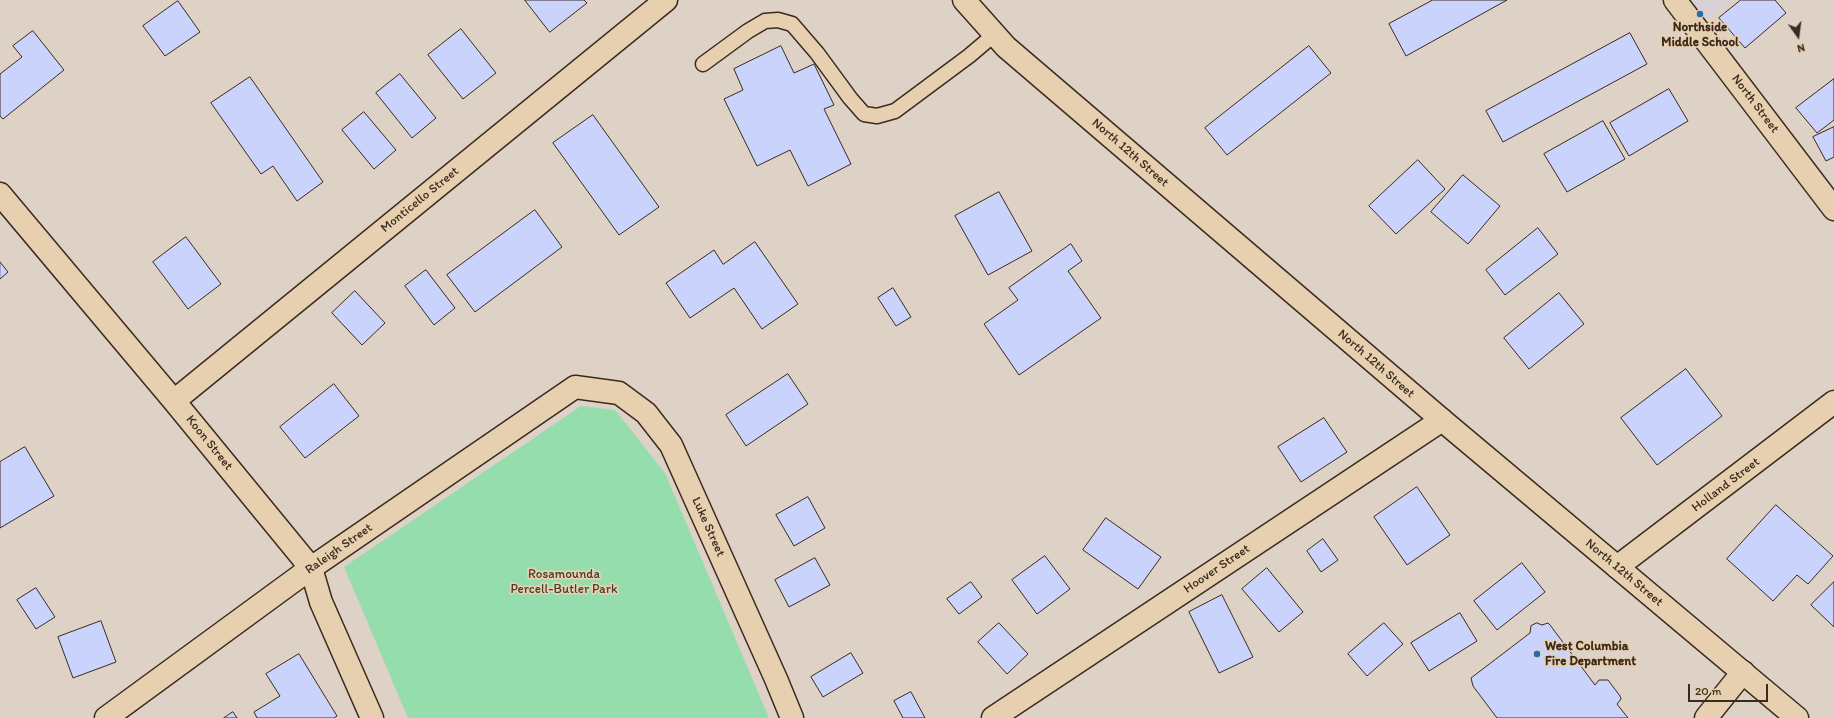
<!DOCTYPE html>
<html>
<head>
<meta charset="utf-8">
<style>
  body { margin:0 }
  #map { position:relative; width:1834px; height:718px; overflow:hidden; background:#ded1c6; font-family:Itim,sans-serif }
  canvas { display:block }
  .north { position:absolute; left:1778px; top:16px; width:40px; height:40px; -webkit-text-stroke:3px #e7d0b0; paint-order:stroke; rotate:166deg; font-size:11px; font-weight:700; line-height:16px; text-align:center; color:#3b2a1e }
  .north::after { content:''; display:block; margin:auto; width:14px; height:18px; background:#3b2a1e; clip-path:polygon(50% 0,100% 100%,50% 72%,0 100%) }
  .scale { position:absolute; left:1688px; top:684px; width:80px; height:18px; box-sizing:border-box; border:2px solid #3b2a1e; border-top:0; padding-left:5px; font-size:12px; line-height:14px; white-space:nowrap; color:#3b2a1e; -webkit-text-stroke:3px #e7d0b0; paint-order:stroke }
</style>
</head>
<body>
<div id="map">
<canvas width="1834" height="718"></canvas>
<div class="north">N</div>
<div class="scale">20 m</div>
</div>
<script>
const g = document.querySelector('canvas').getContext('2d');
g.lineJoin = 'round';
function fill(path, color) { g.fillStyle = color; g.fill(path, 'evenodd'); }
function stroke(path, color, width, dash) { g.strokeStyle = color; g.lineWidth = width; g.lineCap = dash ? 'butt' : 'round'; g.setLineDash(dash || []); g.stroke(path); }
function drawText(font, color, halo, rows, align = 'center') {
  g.font = font + ' Itim,sans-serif'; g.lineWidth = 3.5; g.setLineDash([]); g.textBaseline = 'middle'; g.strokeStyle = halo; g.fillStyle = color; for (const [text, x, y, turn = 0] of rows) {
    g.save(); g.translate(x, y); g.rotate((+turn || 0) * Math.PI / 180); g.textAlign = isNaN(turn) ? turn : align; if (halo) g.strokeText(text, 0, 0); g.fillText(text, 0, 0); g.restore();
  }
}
const built = new Path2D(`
  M1675,0H1733L1696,27Z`);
const green = new Path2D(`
  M581,406L615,410L665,473L769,718H408L344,567Z`);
const building = new Path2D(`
  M525,0H584L587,3L550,32Z
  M1433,0H1507L1406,56L1389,24Z
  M1741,0H1775L1786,13L1745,48L1719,18Z
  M178,1L200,32L165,56L143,26Z
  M461,29L496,73L463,99L428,55Z
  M33,31L64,70L3,119L0,116V74L22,57L13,46Z
  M1630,33L1647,64L1503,142L1486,111Z
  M781,46L794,73L814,64L834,105L824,109L851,164L808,186L790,150L757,166L724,99L743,90L734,69Z
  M1309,46L1331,73L1227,155L1205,128Z
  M400,74L436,118L412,138L376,93Z
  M250,77L323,182L297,201L273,166L261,174L211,103Z
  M1834,79V120L1817,133L1796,108Z
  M1669,89L1688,121L1629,156L1610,123Z
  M364,112L396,150L374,169L342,130Z
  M593,115L659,207L619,235L553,143Z
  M1603,121L1625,159L1567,192L1544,154Z
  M1834,127V157L1826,161L1813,137Z
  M1418,160L1445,189L1396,234L1369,206Z
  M1463,175L1500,206L1468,244L1431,212Z
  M999,192L1032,251L988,275L955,216Z
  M535,210L562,247L475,312L447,275Z
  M1538,228L1558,254L1505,295L1486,270Z
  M186,237L221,284L188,309L153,262Z
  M755,242L798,304L762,329L734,288L690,318L666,283L714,250L723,264Z
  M1071,244L1082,261L1068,271L1101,318L1019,375L984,324L1018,300L1009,288Z
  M0,262L8,272L0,279Z
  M426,270L455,308L434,325L405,286Z
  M893,288L911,317L896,326L878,298Z
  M355,291L385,323L362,345L332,313Z
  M1559,293L1584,324L1529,369L1504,338Z
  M1686,369L1722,416L1657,465L1621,418Z
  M788,374L808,404L746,446L726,415Z
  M334,384L359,416L305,458L280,427Z
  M1324,418L1347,452L1301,482L1278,447Z
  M25,447L54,496L0,528V462Z
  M1417,487L1450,535L1407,565L1374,517Z
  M808,497L825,528L794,546L776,515Z
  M1776,505L1833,556L1808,584L1797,575L1773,601L1727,559Z
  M1106,518L1161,557L1138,589L1083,550Z
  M1323,539L1338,560L1321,572L1307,551Z
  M1045,556L1070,589L1037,614L1012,580Z
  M815,558L830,585L789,607L775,580Z
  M1522,563L1545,592L1497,630L1474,601Z
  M1267,568L1303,612L1279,632L1242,589Z
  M971,582L982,597L959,614L947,599Z
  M1834,582V627L1811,605Z
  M36,588L55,617L36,629L17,600Z
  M1222,595L1253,657L1219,673L1189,612Z
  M1460,613L1477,641L1429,671L1411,643Z
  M101,621L116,662L73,678L58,637Z
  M999,623L1028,654L1007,674L978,642Z
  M1384,623L1403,644L1367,676L1348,654Z
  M1537,623L1542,625L1548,623L1550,625L1595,685L1599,680H1608L1620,696L1621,699L1617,704L1628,718H1497L1473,686L1471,678L1530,633L1531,626Z
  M851,653L863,673L823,697L811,677Z
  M299,654L337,716L334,718H257L254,712L280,696L266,674Z
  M911,692L925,718H903L894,701Z
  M233,712L237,718H224Z`);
const service = new Path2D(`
  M703,64L748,31L765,21L778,20L792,24L817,53L850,98L864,114L877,116L895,111L969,56L995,34`);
const minor = new Path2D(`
  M1675,0L1834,209
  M0,194L174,401L311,568L321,602L372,718
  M174,401L666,0
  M1617,567L1834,402
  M106,718L311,568L575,387L619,393L646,413L671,445L776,679L792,718
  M993,718L1442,420
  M1706,718L1743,672`);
const secondary = new Path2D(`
  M964,0L1006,47L1442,420L1797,718`);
const markers = [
  [1700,14,4,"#1f6fb2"],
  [1537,654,4,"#1f6fb2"]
];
const poiNames = [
  ["Northside",1700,28],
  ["Middle School",1700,43],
  ["West Columbia",1545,647,"left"],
  ["Fire Department",1545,662,"left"]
];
const streetNames = [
  ["North Street",1755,104,53],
  ["North 12th Street",1130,153,41],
  ["Monticello Street",420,200,-39],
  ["North 12th Street",1376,364,41],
  ["Koon Street",209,443,51],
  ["Holland Street",1726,485,-37],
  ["Luke Street",708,527,66],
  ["Raleigh Street",339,549,-35],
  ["Hoover Street",1217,569,-34],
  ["North 12th Street",1624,573,40]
];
const parkNames = [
  ["Rosamounda",564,575],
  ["Percell-Butler Park",564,590]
];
fill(built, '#d8d2d6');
fill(green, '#95ddac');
fill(building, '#cad3fb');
stroke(building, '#3b2a1e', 1);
stroke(service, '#3b2a1e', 17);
stroke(minor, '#3b2a1e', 25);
stroke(secondary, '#3b2a1e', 25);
stroke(service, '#e7d0b0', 14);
stroke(minor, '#e7d0b0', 22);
stroke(secondary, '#e7d0b0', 22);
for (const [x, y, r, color] of markers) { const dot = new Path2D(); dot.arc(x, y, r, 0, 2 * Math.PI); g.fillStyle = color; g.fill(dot); stroke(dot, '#e7d0b0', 1.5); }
drawText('bold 13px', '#3b2a1e', '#e7d0b0', poiNames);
drawText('13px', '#3b2a1e', '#e7d0b0', streetNames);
drawText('13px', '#443c2c', '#e7d0b0', parkNames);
</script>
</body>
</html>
